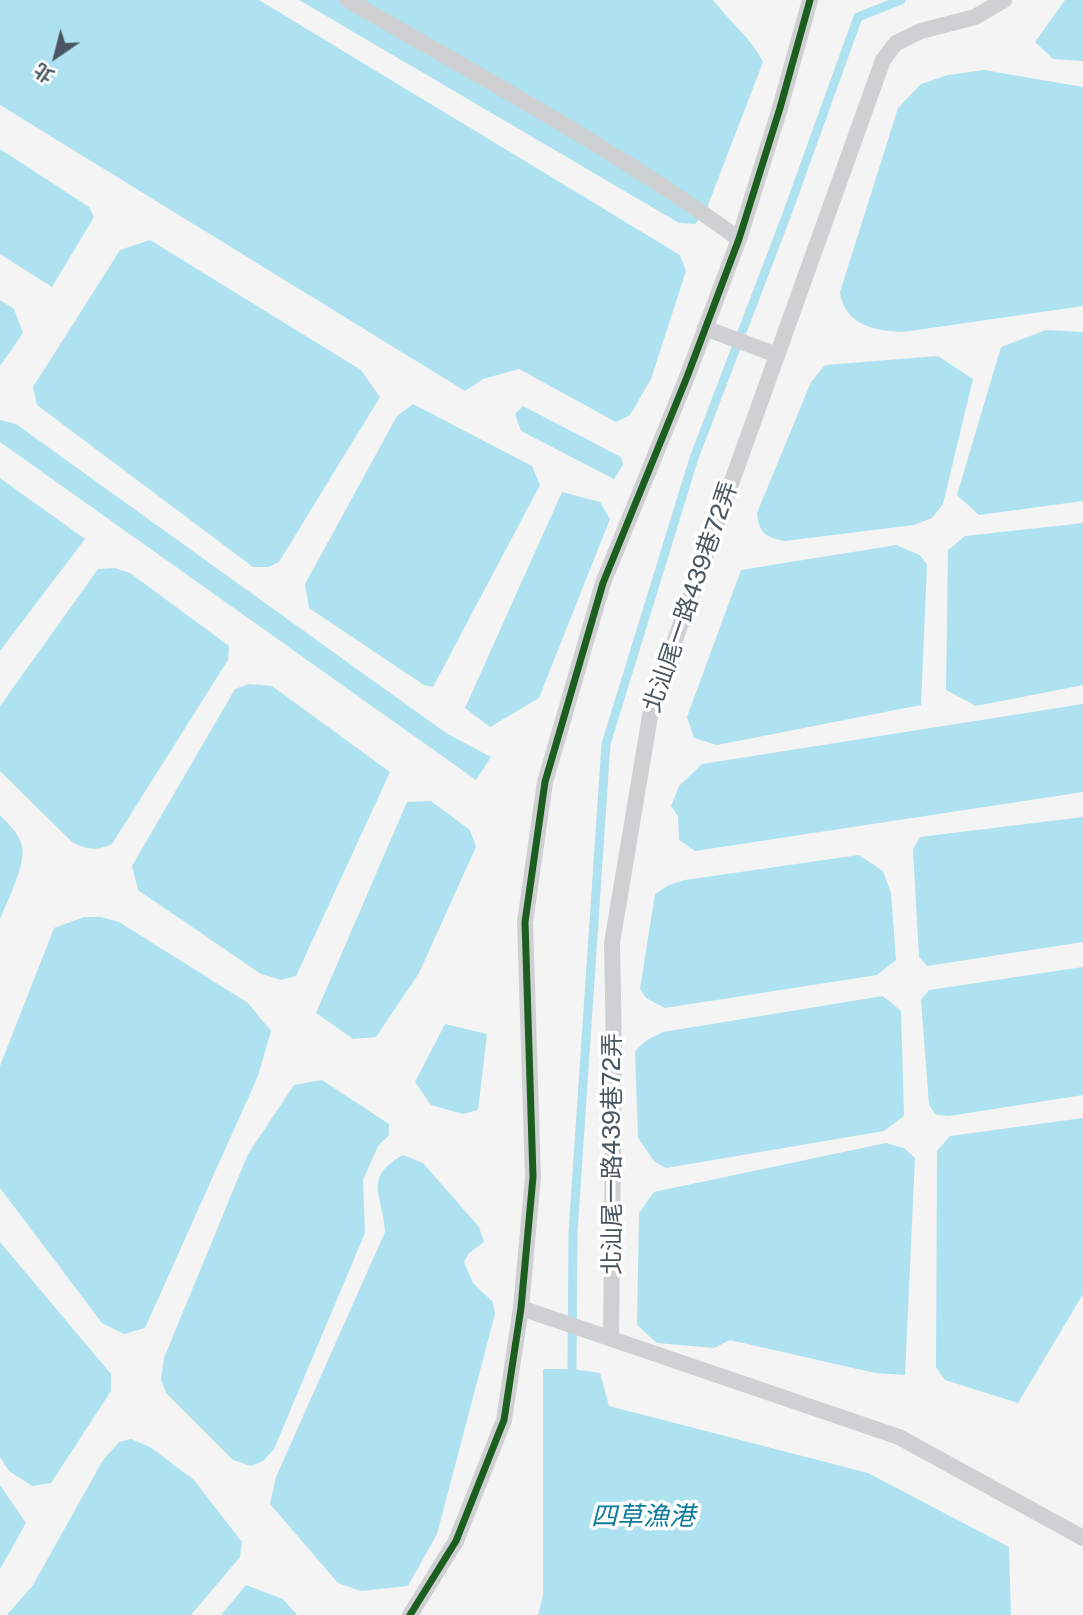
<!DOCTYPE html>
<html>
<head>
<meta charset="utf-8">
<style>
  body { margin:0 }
  #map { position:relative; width:1083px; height:1615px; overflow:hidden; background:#f4f4f4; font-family:"Public Sans","Noto Sans TC",sans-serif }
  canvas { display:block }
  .north { position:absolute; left:21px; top:21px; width:70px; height:70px; -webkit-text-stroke:5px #fff; paint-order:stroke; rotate:215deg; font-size:19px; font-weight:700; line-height:28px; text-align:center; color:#4a5661 }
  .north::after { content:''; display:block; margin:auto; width:24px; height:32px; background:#4a5661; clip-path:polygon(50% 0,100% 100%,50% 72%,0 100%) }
</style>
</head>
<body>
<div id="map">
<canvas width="1083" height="1615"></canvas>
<div class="north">北</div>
</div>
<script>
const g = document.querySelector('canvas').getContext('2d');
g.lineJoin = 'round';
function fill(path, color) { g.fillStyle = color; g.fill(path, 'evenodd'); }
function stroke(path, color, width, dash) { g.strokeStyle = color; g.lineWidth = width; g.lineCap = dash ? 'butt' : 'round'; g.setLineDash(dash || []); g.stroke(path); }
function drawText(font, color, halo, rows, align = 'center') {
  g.font = font + ' "Public Sans","Noto Sans TC",sans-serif'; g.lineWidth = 7; g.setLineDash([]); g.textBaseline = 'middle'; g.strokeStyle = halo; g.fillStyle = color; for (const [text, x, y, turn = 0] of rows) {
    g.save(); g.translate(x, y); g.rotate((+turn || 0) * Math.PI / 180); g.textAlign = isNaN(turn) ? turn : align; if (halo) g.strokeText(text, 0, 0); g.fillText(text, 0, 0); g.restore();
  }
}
const water = new Path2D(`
  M0,0H259L680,255L686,271L651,379L630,415L616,422L519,369L483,379L465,391L0,105Z
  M299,0H713C729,21 751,38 763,62L705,213L695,224L679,223Z
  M1065,0H1083V61L1053,59L1035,42Z
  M984,70L1083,87V306L903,332C875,331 844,325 840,292L898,108L921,84L948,75Z
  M0,149L89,207L94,217L52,287L0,254Z
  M150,240L361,370L380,397L279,562L269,567H253L37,405L33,387L120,250Z
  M0,300L14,309L23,333L0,366Z
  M1046,330L1083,332V501L979,515L957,495L1001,347Z
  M938,356L973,379L943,504L932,518L914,525L785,541C766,537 759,534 757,513L811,382L825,365Z
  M413,404L532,466L540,485L433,687L424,685L309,608L305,584L397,416Z
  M523,406L621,457L623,465L614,479L521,431L515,414Z
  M0,420L16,424L446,733L491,757L476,780L0,442Z
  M0,478L85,539L0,651Z
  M562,492L600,502L610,519L539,698L490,727L465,708Z
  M1083,523V685L976,706L946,690L948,550L965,536Z
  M896,545L920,555L927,565L921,705L717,745L694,738L687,717L741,570Z
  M115,568L130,573L229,646L228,660L112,844C97,851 87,850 72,842L0,771V706L98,569Z
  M249,684L272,686L390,772L296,976L281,980L261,974L138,890L132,866L235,689Z
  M1083,704V792L695,851L679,840L678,816L671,806L679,786L702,764Z
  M431,801L470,830L476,847L419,973L376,1037L353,1039L316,1013L407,802Z
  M0,815C8,823 20,835 22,846C26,865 7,901 0,919Z
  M1083,817V942L927,966L919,957L913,849L920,837Z
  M859,855L883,871L891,893L896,960L877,975L665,1008L646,998L640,989L655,894L669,885L685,880Z
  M84,917H101L119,922L248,1003L271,1031L258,1076L145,1328L124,1334L102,1323L0,1188V1066L54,928Z
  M1083,967V1095L949,1116L936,1115L929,1105L921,1000L929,990Z
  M883,996L901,1011L904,1116L884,1131L666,1168L654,1161L638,1138L635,1051L647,1040L663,1032Z
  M445,1024L487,1034L478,1110L463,1114L431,1105L415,1082Z
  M322,1080L389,1124V1135L378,1146L363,1180L365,1233L274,1449L263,1461L251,1466L233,1460L166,1393L161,1379L164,1358L248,1154L294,1085Z
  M1083,1118V1294L1018,1403L945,1380L936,1367L937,1151L950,1136Z
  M886,1143L904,1148L915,1158L905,1375L875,1373L730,1340L714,1348L657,1343L637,1325L639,1213L654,1192Z
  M403,1155L423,1163L479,1227L484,1242L469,1253L464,1262L473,1283L493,1302L495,1314L437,1534L408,1586L361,1591L338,1583L270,1504L276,1477L385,1232C384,1197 361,1178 403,1155Z
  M0,1242L111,1374V1391L51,1483L32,1486L9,1471L0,1457Z
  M543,1369H572L600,1373L609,1406L868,1473L1009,1547L1011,1615H538L543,1595Z
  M131,1439L150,1447L194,1480L242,1542L240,1557L191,1615H7L33,1585L103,1460L119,1442Z
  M0,1485L26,1523L0,1569Z
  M246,1585L283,1599L297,1615H221Z`);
const stream = new Path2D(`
  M572,1369L573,1232L606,744L694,458L787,214L858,17L901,0`);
const lane = new Path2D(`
  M348,0C479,76 615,149 739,239
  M705,328L777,355
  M521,1308L899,1437L1083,1538
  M611,1339L614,1051L612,943L652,704L883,60L896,43L921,31L975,17L1004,0
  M410,1615L456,1541L504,1420L521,1308L533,1177L525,922L545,782L603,583L687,377L739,239L780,108L810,0`);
const cycleway = new Path2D(`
  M410,1615L456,1541L504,1420L521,1308L533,1177L525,922L545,782L603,583L687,377L739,239L780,108L810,0`);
const streetNames = [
  ["北汕尾一路439巷72弄",691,597,-71],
  ["北汕尾一路439巷72弄",613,1154,-90]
];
const waterNames = [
  ["四草漁港",643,1517]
];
fill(water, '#aee2f0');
stroke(stream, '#aee2f0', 9);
stroke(lane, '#ced0d2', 16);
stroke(cycleway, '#1b5e20', 7);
drawText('24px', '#4a5661', '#fff', streetNames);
drawText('italic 26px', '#0c7c9b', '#fff', waterNames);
</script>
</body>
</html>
